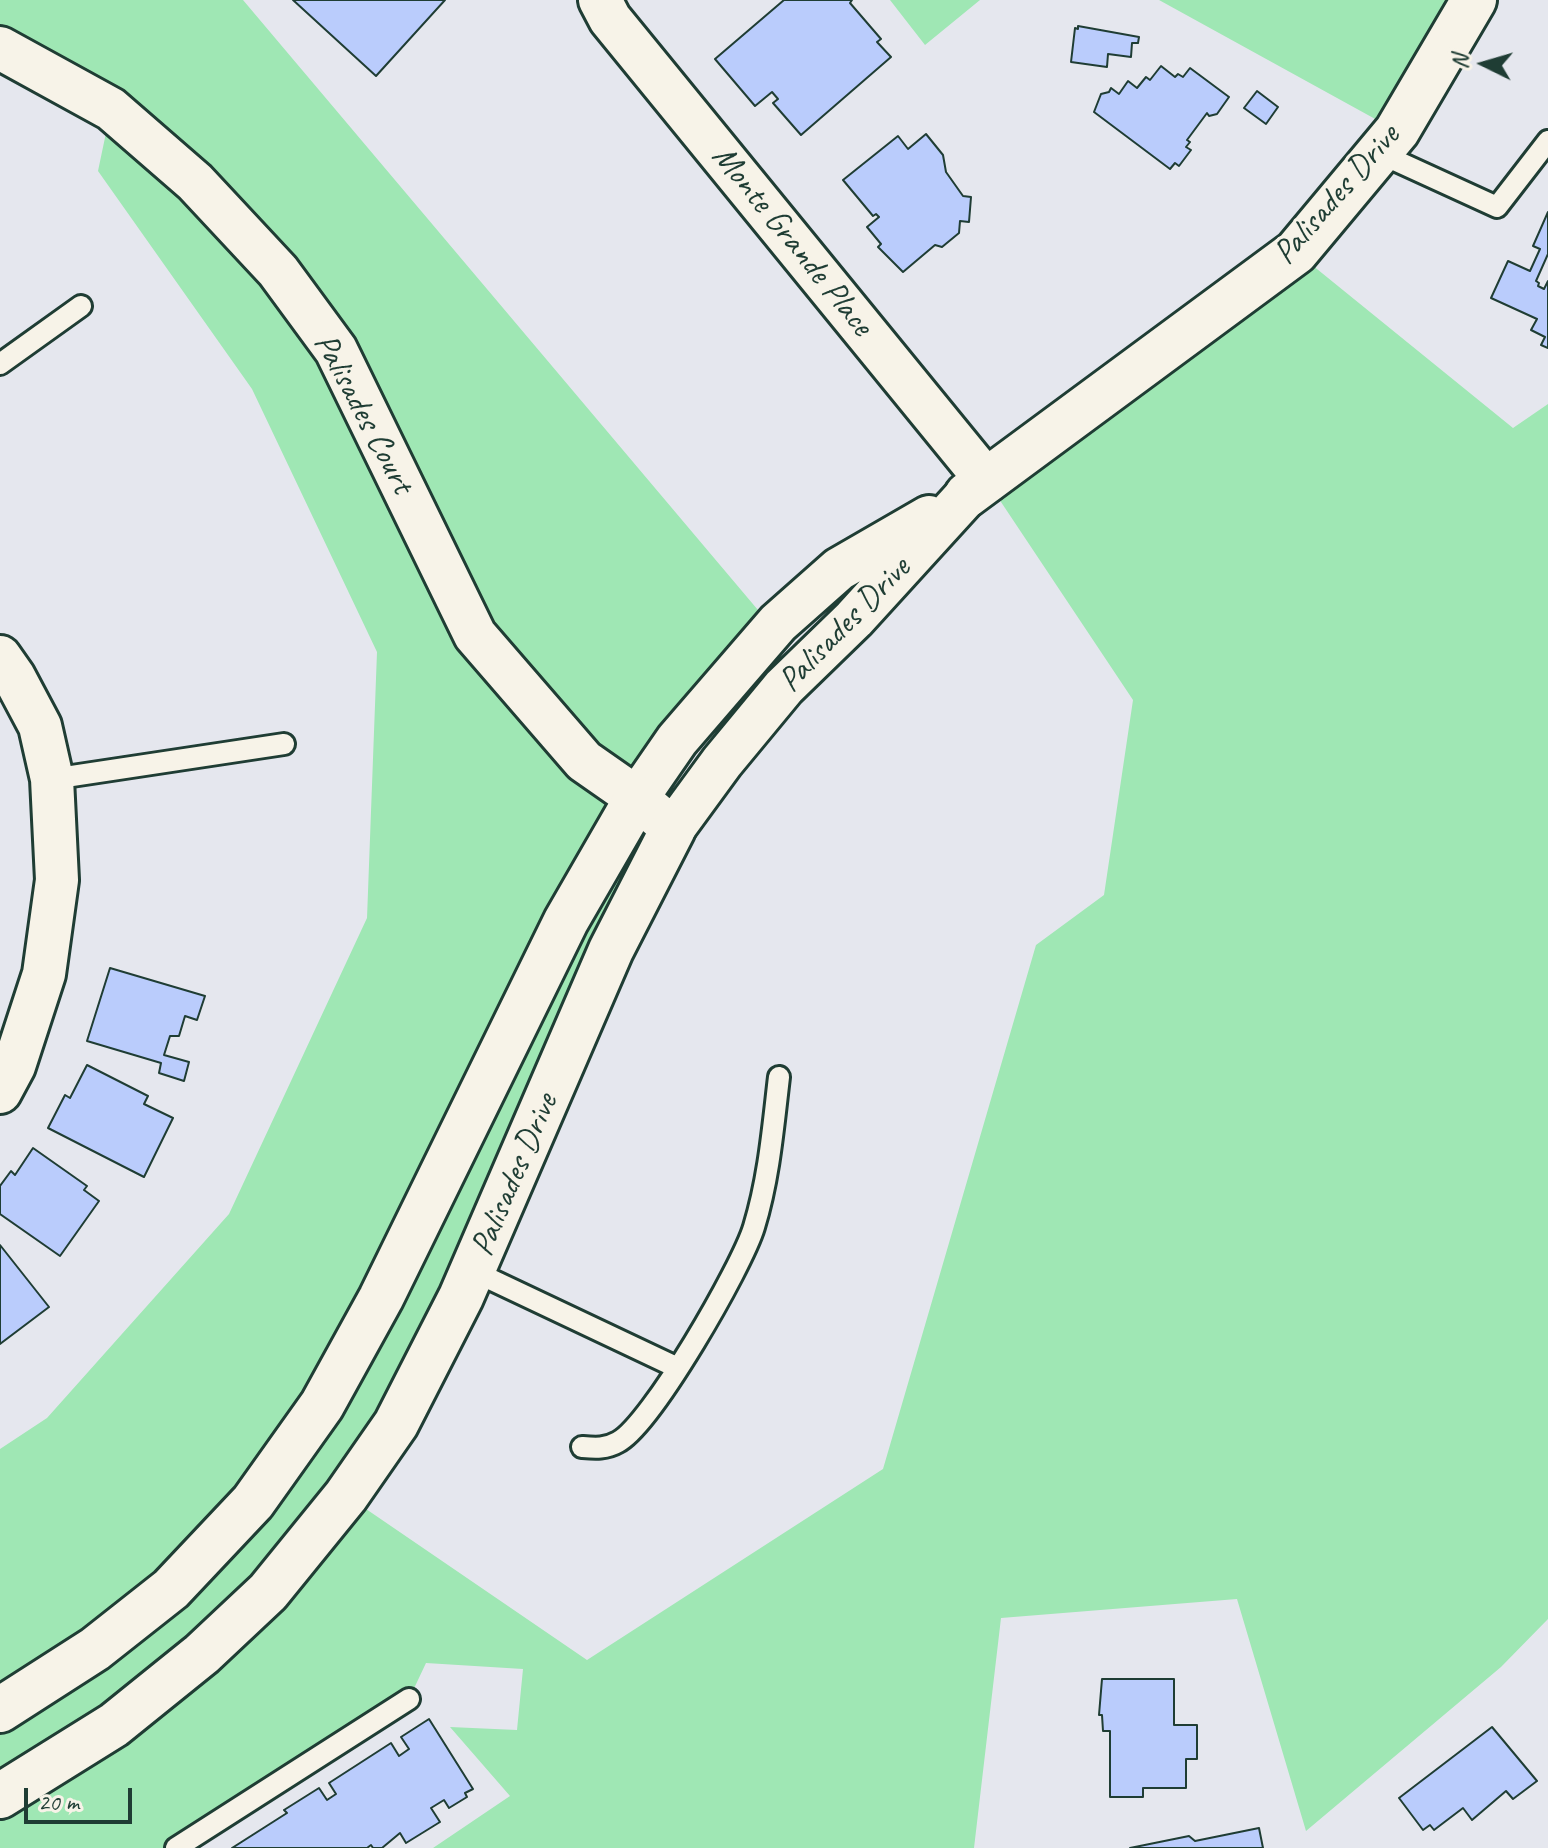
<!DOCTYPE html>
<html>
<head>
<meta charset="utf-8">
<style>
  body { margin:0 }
  #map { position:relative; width:1548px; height:1848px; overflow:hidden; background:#e5e7ee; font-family:Caveat,sans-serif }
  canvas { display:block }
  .north { position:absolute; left:1444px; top:24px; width:80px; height:80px; -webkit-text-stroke:6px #f7f3e8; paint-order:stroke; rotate:275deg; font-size:22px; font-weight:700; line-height:32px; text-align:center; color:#1f3d34 }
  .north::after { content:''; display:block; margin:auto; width:28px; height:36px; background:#1f3d34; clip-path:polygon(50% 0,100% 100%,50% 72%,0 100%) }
  .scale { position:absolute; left:24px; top:1788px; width:108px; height:36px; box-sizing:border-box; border:4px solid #1f3d34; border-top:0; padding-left:10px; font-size:24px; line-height:28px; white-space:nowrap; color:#1f3d34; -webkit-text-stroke:6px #f7f3e8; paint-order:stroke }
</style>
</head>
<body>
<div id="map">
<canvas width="1548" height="1848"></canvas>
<div class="north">N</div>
<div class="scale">20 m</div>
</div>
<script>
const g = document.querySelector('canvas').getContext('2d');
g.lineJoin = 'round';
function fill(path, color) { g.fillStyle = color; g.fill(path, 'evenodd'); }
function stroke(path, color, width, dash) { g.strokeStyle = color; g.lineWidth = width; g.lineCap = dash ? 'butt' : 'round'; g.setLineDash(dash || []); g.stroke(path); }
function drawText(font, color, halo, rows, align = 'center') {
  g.font = font + ' Caveat,sans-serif'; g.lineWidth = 6; g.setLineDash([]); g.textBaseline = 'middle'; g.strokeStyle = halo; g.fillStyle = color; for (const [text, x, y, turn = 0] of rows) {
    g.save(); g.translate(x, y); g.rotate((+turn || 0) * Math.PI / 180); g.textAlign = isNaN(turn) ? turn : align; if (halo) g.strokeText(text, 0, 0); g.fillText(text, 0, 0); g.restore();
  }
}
const green = new Path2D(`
  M0,0H243L774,629L640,795L673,829L347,1496L587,1660L883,1469L1036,945L1104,895L1133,700L987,481L1296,252L1513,428L1548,404V1619L1501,1667L1306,1831L1237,1599L1001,1618L974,1848H433L510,1796L450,1727L517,1730L523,1669L426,1663L409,1699L176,1848H0V1449L47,1418L229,1214L367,918L377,652L252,389L98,171L111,109L0,48Z
  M890,0H980L925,45Z
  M1159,0H1474L1397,131Z`);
const building = new Path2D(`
  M293,0H445L376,76Z
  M784,0H852L850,3L881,39L877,42L891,57L801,135L773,103L778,99L772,92L755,106L715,59Z
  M1078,26L1139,37L1138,43H1132L1131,57L1108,54L1107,67L1071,62L1075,28L1078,29Z
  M1161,66L1175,77L1178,74L1183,77L1190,68L1229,97L1217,114L1209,116L1207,113L1187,140L1190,142L1186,147L1191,150L1179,166L1175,163L1170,169L1094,112L1101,94L1109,92L1111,88L1119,94L1128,81L1137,88L1146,77L1150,80Z
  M1257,91L1278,107L1266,124L1244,108Z
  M926,134L943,155L946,172L963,196L971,197L969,222L960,221L959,233L942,247L935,245L903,272L878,247L881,244L867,227L879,217L876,214L873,216L843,180L898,136L908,149Z
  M1548,212V254L1536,281L1539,283L1538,286L1544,289L1548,281V348L1541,345L1545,337L1531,330L1537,319L1491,298L1508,261L1530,271L1540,249L1533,246Z
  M110,968L205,996L197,1020L185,1016L179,1036H170L164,1055L189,1062L184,1081L159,1073L161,1063L87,1041Z
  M87,1065L148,1096L144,1104L173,1118L144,1177L48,1128L65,1095L70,1098Z
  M33,1148L87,1186L84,1190L99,1201L60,1256L0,1214V1186L11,1171L15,1175Z
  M0,1245L49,1307L0,1344Z
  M1102,1679H1174V1725H1197V1759H1186V1788H1143V1797H1110V1731H1103L1102,1715H1099Z
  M429,1719L473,1789L465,1793L467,1797L449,1808L444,1800L431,1808L440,1822L406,1843L400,1833L382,1848H373L371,1845L367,1848H232L287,1813L284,1810L319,1788L327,1800L336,1794L329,1783L391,1743L399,1756L409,1749L401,1737Z
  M1492,1727L1537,1781L1513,1799L1506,1791L1472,1820L1463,1808L1434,1830L1430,1825L1423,1830L1399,1798Z
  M1259,1828L1263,1848H1130L1189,1836L1195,1841Z`);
const service = new Path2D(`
  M1379,153L1497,207L1548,141
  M0,364L81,306
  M52,779L284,744
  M473,1271L678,1368
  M582,1447C595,1448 606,1449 618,1442C651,1425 742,1267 754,1227C769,1178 773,1128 779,1077
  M176,1848L409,1699`);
const minor = new Path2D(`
  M600,0L610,19L987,481
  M0,48L111,109L195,182L278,271L336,350L475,635L584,761L637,798L673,829L722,762L784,687L854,619L967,495
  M0,657L14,677L40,726L52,779L57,880L44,974L14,1066L0,1092
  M637,798L677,740L778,623L839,569L929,517`);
const tertiary = new Path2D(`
  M967,495L1296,252L1397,131L1474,0
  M0,1710L95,1649L171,1589L253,1502L322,1405L381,1298L566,921L637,798
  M0,1796L114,1725L202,1654L268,1592L346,1496L396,1424L461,1297L611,950L673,829`);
const streetNames = [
  ["Palisades Drive",1337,195,-49],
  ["Monte Grande Place",792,241,51],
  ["Palisades Court",363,414,62],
  ["Palisades Drive",845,625,-46],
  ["Palisades Drive",515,1175,-67]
];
fill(green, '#9fe7b4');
fill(building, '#baccfc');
stroke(building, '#1f3d34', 2);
stroke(service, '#1f3d34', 26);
stroke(minor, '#1f3d34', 48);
stroke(tertiary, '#1f3d34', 50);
stroke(service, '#f7f3e8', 20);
stroke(minor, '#f7f3e8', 42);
stroke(tertiary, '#f7f3e8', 44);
drawText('34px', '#1f3d34', '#f7f3e8', streetNames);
</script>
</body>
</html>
